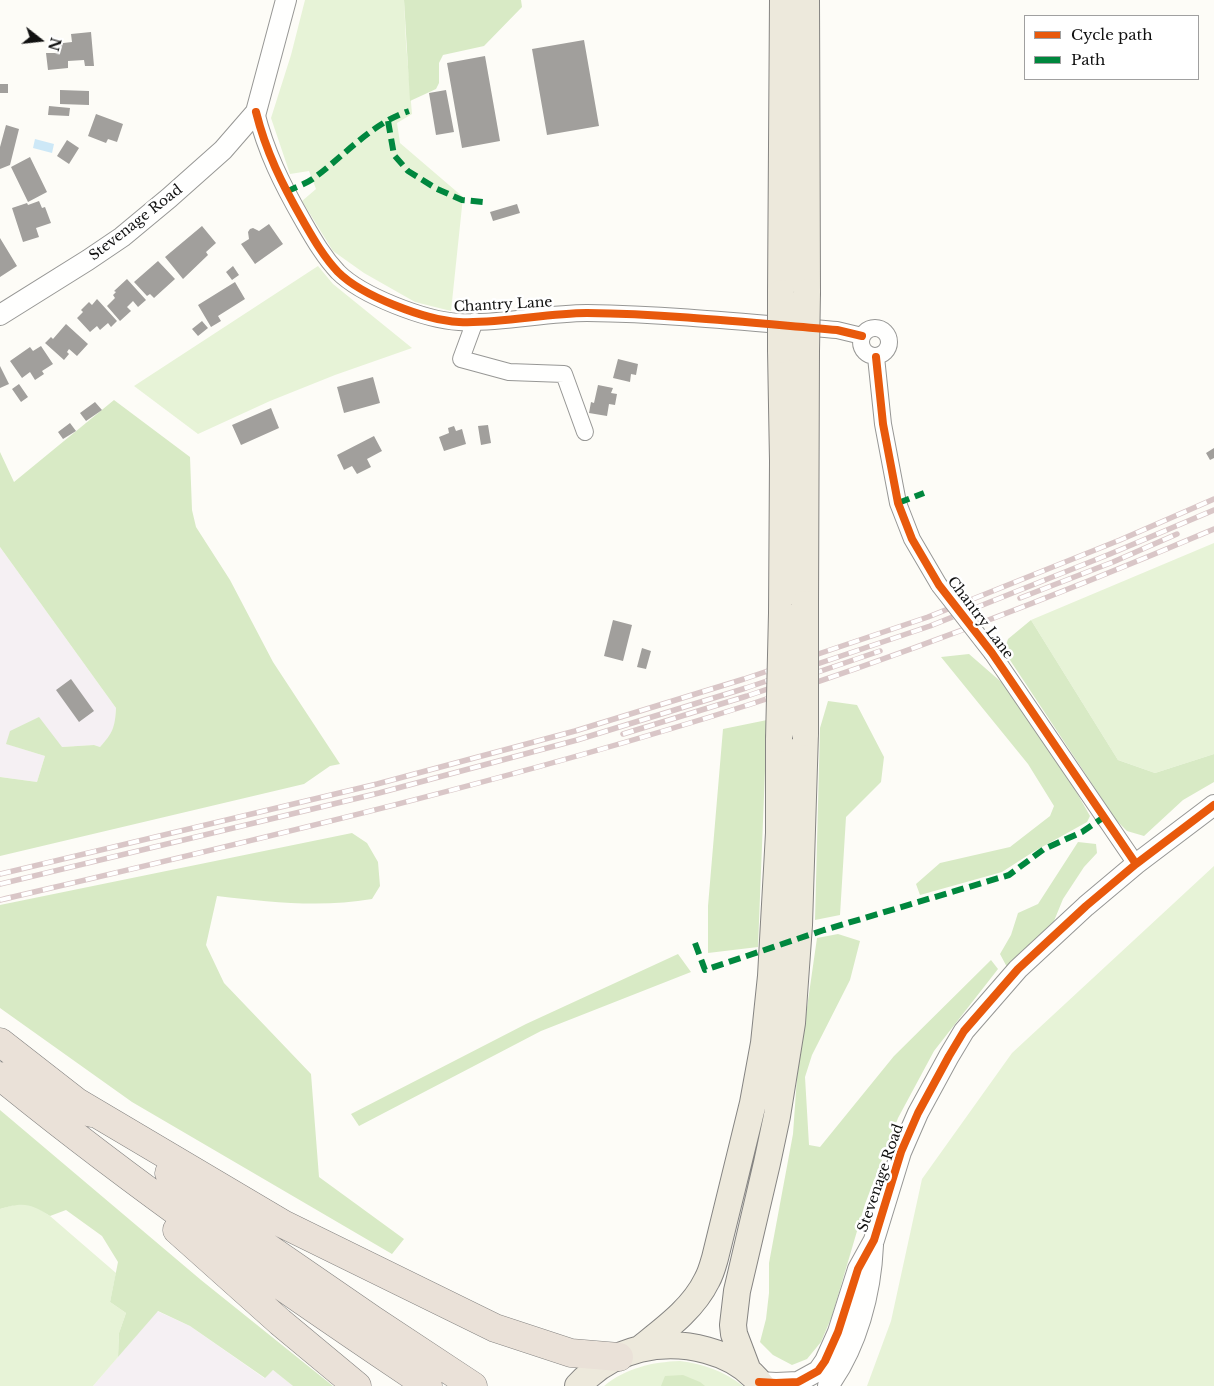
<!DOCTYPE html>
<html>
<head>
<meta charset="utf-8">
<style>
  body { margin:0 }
  #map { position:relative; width:1214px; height:1386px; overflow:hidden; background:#fdfcf7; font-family:"Libre Baskerville",serif }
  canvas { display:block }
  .legend { position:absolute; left:1024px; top:15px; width:175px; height:65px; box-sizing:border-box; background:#fff; border:1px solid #a0a0a0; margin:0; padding:6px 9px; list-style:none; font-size:15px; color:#111 }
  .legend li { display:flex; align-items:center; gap:10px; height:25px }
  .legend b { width:25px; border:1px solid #a0a0a0 }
  .north { position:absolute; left:15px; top:15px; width:50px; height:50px; -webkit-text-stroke:4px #fff; paint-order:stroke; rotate:106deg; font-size:14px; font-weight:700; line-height:20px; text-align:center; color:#111 }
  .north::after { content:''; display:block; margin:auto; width:18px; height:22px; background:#111; clip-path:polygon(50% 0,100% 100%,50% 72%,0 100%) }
</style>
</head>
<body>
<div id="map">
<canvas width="1214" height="1386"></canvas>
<ul class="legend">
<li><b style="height:6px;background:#e8590c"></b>Cycle path</li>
<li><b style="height:6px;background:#00873e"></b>Path</li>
</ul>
<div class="north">N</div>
</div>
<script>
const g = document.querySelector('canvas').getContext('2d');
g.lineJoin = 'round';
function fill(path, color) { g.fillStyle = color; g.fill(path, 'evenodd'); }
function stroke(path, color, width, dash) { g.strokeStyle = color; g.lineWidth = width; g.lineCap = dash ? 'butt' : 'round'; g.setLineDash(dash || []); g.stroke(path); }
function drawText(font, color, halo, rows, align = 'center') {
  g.font = font + ' "Libre Baskerville",serif'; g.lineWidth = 5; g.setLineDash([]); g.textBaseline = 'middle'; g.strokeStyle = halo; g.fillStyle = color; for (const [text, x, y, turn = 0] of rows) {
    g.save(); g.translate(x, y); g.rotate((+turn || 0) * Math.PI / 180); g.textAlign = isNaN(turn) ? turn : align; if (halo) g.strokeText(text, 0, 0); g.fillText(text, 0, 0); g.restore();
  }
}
const industrial = new Path2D(`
  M0,547L116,708L115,724L111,735L100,747L94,745L62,747L7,744L45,756L37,782L0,777Z
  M157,1311L190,1326L264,1378L273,1370L293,1386H93Z`);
const green = new Path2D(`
  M305,0H404L406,43L412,114L397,123L400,143L463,197L451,311L415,302L364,273L333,251L302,201L316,189L309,171L290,174L271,118L291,55Z
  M318,266L333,284L412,348L335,375L270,401L198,434L134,386Z
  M1214,543V754L1155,773L1118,760L1031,620Z
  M1214,866V1386H867L891,1321L922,1179L1012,1053Z
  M21,1203L35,1206L50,1216L116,1273L110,1302L126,1313L119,1333L118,1357L93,1386H0V1209Z
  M680,1361C703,1364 724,1371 743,1386H604C626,1368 652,1362 680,1361Z`);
const forest = new Path2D(`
  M404,0H521L522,7L484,46L443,55L439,63V83L436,89L410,101Z
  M114,400L190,457L192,510L196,527L230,580L273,662L340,764L330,766L304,784L0,856V777L37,782L45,756L6,744L10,731L39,717L62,747L94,745L100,747C113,733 115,727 116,708L0,547V452L14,482Z
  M1031,620L1118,760L1155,773L1214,754V782L1183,800L1144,836L1127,831L1116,820L1004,651L1008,639Z
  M969,654L1007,687L1077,793L1090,816L1087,822L1033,852L1002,872L920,895L916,884L940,863L1010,847L1050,816L1054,806L1028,764L941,657Z
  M828,701L857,705L884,757L881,782L846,817L840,915L815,920L820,728Z
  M767,720L758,947L708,953V906L723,729Z
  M352,833L367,843L378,862L380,886L372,899C321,908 269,902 217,896L206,945L224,983L311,1074L319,1177L404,1239L392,1254L132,1102L0,1008V905Z
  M1078,842L1096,844L1097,853L1084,867L1063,899L1054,921L1008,969L1000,954L1011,935L1018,913L1038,904Z
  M838,934L860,941L850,980L812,1055L805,1077L809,1145L820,1147L894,1056L991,960L998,969L934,1051L898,1118L865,1204L832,1316L821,1342L807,1359L792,1365L773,1355L760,1342L766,1319L769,1293V1263L793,1134L797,1077L817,938Z
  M678,954L691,972L541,1031L359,1126L351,1114L526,1024Z
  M0,1110L201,1280L333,1386H293L273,1370L265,1378L190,1326L158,1311L118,1357L119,1333L126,1313L110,1302L118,1262L102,1236L66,1210L50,1216C30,1203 23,1202 0,1209Z
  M683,1375L700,1382L705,1386H661L665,1376Z`);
const water = new Path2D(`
  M35,139L54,144L52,153L33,148Z`);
const building = new Path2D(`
  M91,32L94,66H85L84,60L68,61V68L48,70L46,53H56L55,44L72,42L71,34Z
  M584,40L599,126L547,135L532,49Z
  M485,56L500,141L462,148L447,63Z
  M0,84H8V93H0Z
  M60,90L89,91V105L60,104Z
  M446,90L454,132L436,135L429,93Z
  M49,106L70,108L69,116L48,115Z
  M96,114L123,124L117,142L108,139L106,143L88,136Z
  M6,125L19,129L10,165L0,169V147Z
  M67,140L79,148L69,164L57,156Z
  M30,157L47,192L28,202L11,167Z
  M39,201L42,208L45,207L51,223L36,228L39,237L23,242L12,208L27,203L28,205Z
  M517,204L520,213L493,221L490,212Z
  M269,224L283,244L255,264L241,244L249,239L248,232L250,229L253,228L259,231Z
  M202,226L216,243L206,252L208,255L183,279L165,257Z
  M0,238L17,266L0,277Z
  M158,261L175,279L154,298L150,294L147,296L134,282Z
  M233,266L239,275L232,280L226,272Z
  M127,279L146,300L138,307L133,301L127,307L131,311L120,321L107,306L115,298L113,295L116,292L114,291Z
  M235,282L245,299L218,316L221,321L211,327L198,305Z
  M97,299L117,321L111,327L108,323L100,330L97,326L90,332L77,318L83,312L81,310L89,302L92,305Z
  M202,321L208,328L198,336L192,329Z
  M66,324L88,344L77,356L69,349L67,352L69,354L64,360L45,343L51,337L53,339Z
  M41,346L53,364L42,371L44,374L35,380L30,372L22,378L10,361L30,347L33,351Z
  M618,359L638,364L636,375L631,374L630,382L613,378Z
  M0,366L9,384L0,388Z
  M373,377L380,403L344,413L337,387Z
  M19,384L28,397L21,402L12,389Z
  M598,385L613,388L611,393L617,394L615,405L609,404L607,416L589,413L591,402L594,403Z
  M95,402L102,410L86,421L80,413Z
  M271,408L279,428L241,445L232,425Z
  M70,423L76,431L63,439L58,432Z
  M488,425L491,443L481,445L478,426Z
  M454,426L456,431L462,429L466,444L444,451L439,437L449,433L448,428Z
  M374,436L382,451L367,459L371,467L357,474L352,466L344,470L337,455Z
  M1214,448V458L1210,460L1206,453Z
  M613,620L632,625L623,661L604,656Z
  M642,648L651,651L646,669L637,667Z
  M71,679L94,711L79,722L56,690Z`);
const minor = new Path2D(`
  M256,112C266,152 282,184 302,219C313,238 323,256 338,272C362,296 425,320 459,322C502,324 545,313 587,313C671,314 754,323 837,330L862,336
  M475,321L461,359L509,372L564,374L585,432
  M861 342a14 14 0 1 1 28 0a14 14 0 1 1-28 0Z
  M876,357L883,424L898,503L912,539L939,585
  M992,653L1136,864`);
const tertiary = new Path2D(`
  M0,315L88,260L122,237L169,198L223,150L256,112L286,0
  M759,1382L776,1383L798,1382L818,1371L825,1361L838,1332L858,1269L874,1240L901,1152L918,1113L949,1056L964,1031L1018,969L1086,906L1136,864L1214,805
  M828,1386C857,1347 871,1293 873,1245`);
const primary = new Path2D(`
  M806,0L807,292
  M781,293L783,0
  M781,350L783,461L782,613
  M805,604L806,351
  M640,1349C665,1329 693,1309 707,1280C711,1273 713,1265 715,1258L753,1103L764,1043L771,976L779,833V739
  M748,1371L734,1334L733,1325L737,1291L767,1163L777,1116L792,1023L799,925L805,733
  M578,1386C594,1368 616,1355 640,1349C681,1339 736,1350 762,1386`);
const motorway = new Path2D(`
  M0,1042L91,1113
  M0,1076C136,1187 282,1288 428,1386
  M77,1102L283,1224L495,1328L571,1353L619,1357
  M169,1173L251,1236L373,1320L473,1386
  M177,1230L280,1322L357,1386`);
const rail = new Path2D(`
  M1020,598L1113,562L1177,534
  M623,734L747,696L880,651
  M0,874L377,784L575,731L744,679L928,617L1120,540L1214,499
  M0,884L379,793L577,740L746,688L930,626L1110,554L1214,510
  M0,900C251,841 502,783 748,705C906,654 1061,594 1214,529`);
const minorBridge = new Path2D(`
  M939,585L992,653`);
const primaryBridge = new Path2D(`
  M781,350V293
  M806,351L807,292
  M805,733V604
  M779,739L782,613`);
const quiet = new Path2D(`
  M388,121L394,155L408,171L437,189L462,200L483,202
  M286,192C295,187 306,184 314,178C344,156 372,123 409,111
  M898,503L924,493
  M695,943L705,970L824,930L1009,875L1044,849L1082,832L1104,817`);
const cycleway = new Path2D(`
  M256,112C266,152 282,184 302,219C313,238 323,256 338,272C362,296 425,320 459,322C502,324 545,313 587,313C671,314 754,323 837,330L862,336
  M876,357L883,424L898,503L912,539L939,585L992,653L1136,864
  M759,1382L776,1383L798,1382L818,1371L825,1361L838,1332L858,1269L874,1240L901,1152L918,1113L949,1056L964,1031L1018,969L1086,906L1136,864L1214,805`);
const streetNames = [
  ["Stevenage Road",136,223,-38],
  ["Chantry Lane",503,305,-3],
  ["Chantry Lane",980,618,53],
  ["Stevenage Road",881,1178,-71]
];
fill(industrial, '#f5f0f3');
fill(green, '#e7f3d7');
fill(forest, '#d8eac5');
fill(water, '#cde8f7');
fill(building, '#a19f9c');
stroke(minor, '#979795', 18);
stroke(tertiary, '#979795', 22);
stroke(primary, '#858482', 28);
stroke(motorway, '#858482', 29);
stroke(minor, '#fffffe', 16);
stroke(tertiary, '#fffffe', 20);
stroke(primary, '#ede9dc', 26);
stroke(motorway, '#eae1d8', 28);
stroke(rail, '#d9c6c7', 5.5);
stroke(rail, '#fff', 4, [11]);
stroke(minorBridge, '#979795', 18, []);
stroke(primaryBridge, '#858482', 28, []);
stroke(minorBridge, '#fffffe', 16);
stroke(primaryBridge, '#ede9dc', 26);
stroke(quiet, '#00873e', 6, [12, 6]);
stroke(cycleway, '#e8590c', 8);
drawText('14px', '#111', '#fff', streetNames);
</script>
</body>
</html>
